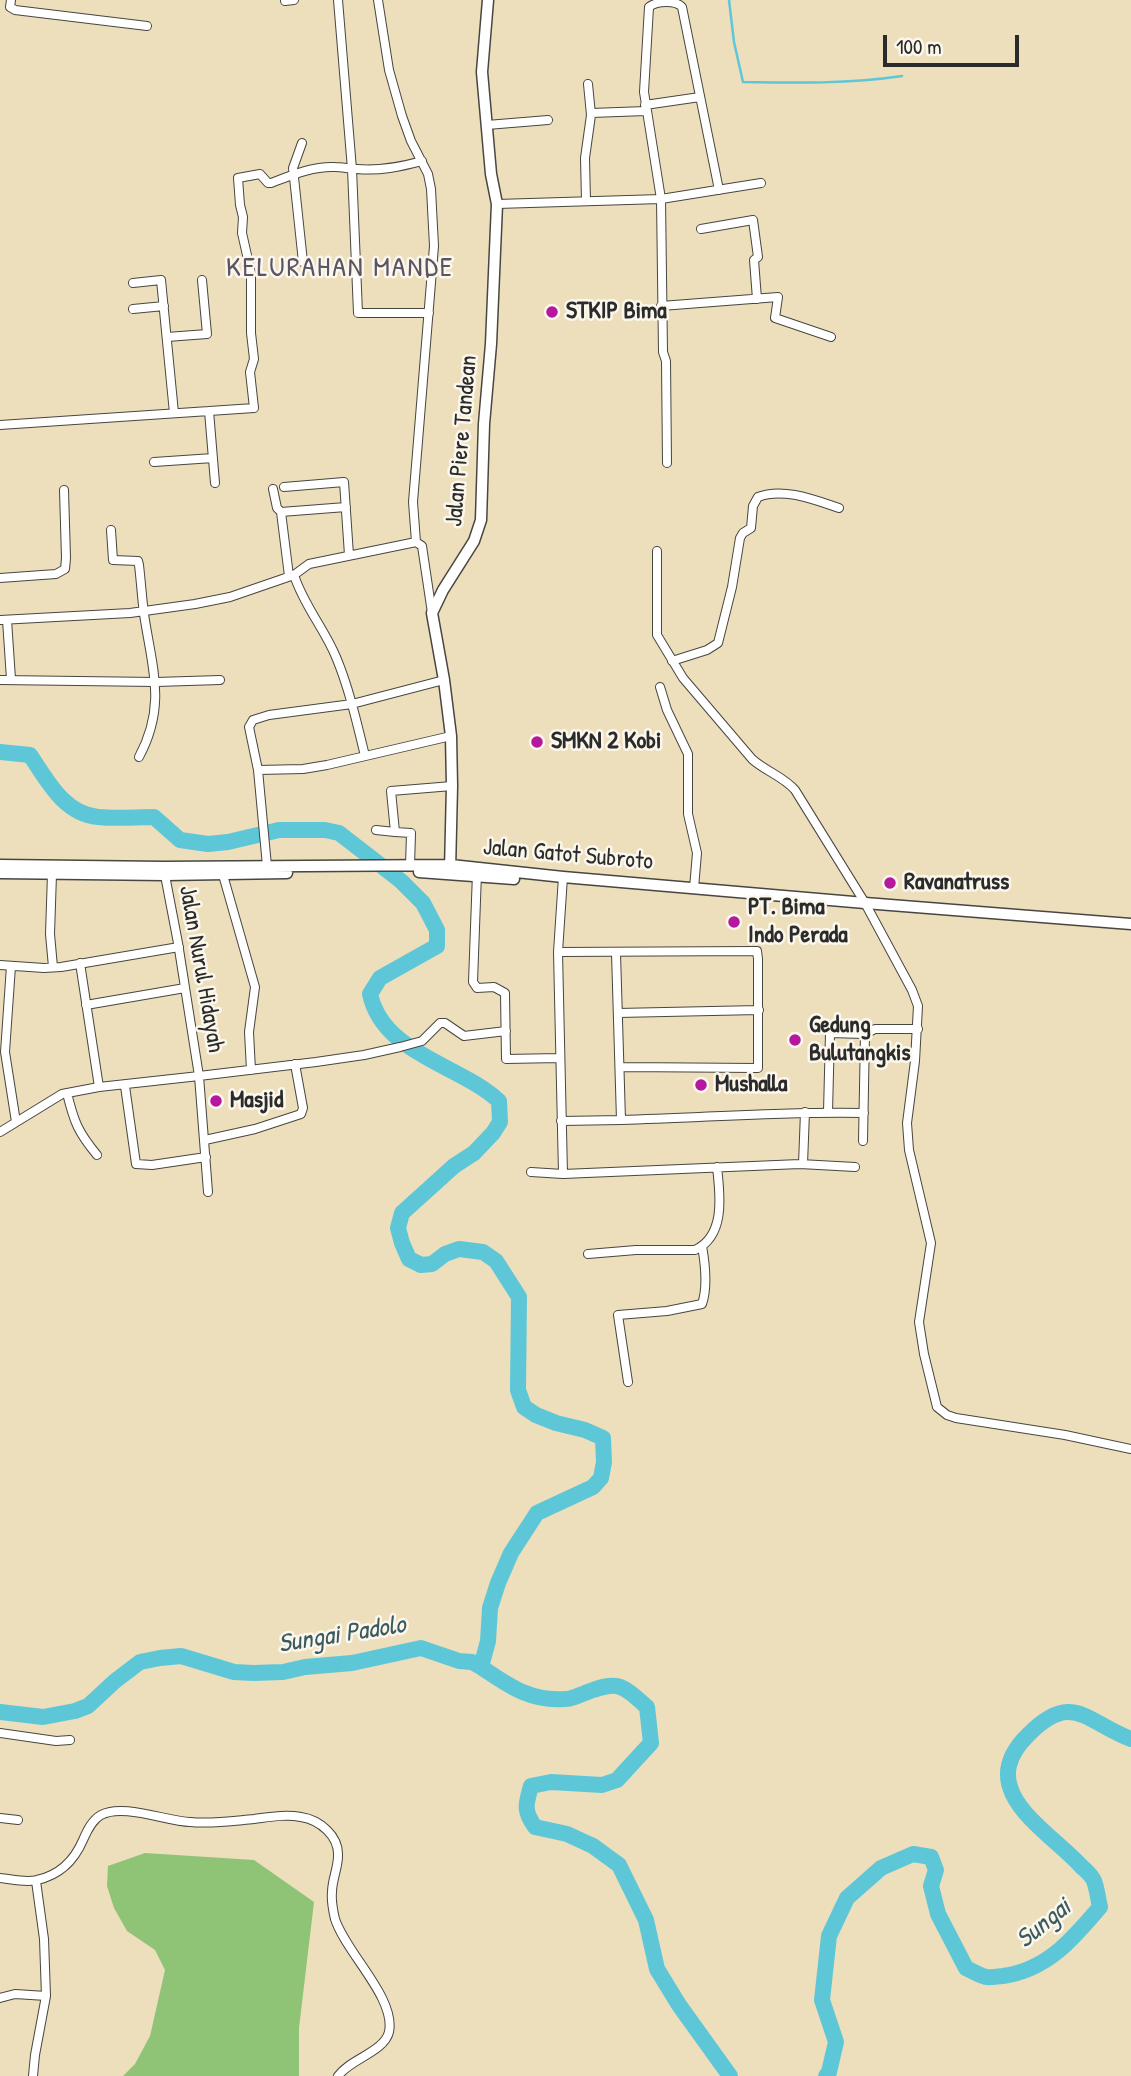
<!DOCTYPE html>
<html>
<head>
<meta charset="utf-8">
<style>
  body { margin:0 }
  #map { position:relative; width:1131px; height:2076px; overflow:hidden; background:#eddebc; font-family:"Patrick Hand",sans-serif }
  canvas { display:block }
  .scale { position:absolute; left:883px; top:35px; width:136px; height:32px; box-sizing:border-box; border:4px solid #2b2b2b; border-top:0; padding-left:9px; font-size:21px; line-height:24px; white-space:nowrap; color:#2b2b2b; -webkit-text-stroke:5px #fbf7ec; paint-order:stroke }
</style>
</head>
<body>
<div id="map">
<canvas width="1131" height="2076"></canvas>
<div class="scale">100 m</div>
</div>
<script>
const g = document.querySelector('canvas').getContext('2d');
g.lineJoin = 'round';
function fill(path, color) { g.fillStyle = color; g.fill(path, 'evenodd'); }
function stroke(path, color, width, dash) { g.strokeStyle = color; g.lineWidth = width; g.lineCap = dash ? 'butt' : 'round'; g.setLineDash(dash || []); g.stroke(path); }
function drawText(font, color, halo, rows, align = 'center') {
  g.font = font + ' "Patrick Hand",sans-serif'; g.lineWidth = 5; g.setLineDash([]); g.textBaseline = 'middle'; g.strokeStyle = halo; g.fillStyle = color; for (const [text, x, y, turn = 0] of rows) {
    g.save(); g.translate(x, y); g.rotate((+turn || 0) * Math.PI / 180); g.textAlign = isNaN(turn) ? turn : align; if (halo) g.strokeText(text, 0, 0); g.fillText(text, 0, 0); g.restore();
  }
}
const green = new Path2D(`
  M145,1853L254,1860L314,1902L299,2028V2076H123L135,2064L150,2036L165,1970L155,1950L127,1931L114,1908L107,1886L108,1866Z`);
const stream = new Path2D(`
  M729,0L734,42L743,82C796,83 849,84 902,76`);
const river = new Path2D(`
  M0,752L30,755C47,780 64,814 98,817C116,819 136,817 154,817L180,840L208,844L228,842L279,830H325L339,833L401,881L423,903L437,930V946L380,978L370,994C383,1054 459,1064 499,1101L500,1122L493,1133L474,1153L454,1166L402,1213L398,1228L402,1243L409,1259L421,1265L432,1264L445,1254L459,1249L483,1252L496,1261L519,1297L518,1390L524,1407L536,1415L556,1423L585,1430L603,1438L604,1462L601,1478L593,1487L537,1513L511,1553L498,1583L490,1608L488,1641L481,1667L472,1662L459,1661L421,1648L352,1663L305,1667L283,1672L253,1673L234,1672L181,1656L160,1658L140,1662L115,1681L88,1706L75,1711L43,1717L0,1712
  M481,1667C508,1685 530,1702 565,1699C572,1699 579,1695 585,1693C618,1680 621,1684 647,1707L651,1743L617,1780L602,1785L551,1782L531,1786C526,1804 523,1810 535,1827L567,1834L593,1846L619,1865L646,1920L657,1969L679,2005L730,2076
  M826,2076L829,2072L836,2042L822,2000L829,1936L847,1898L881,1868L913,1854L931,1857L936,1870L931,1886L938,1914L966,1968C972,1971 979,1975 986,1977C991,1978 998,1976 1003,1976C1047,1970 1073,1939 1100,1907C1098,1899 1097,1888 1094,1881C1092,1875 1085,1870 1080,1865C1045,1828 973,1789 1028,1735C1072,1690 1086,1722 1131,1739`);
const street = new Path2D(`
  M11,0L10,7L15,10L147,26
  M338,0L352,169L358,313H429
  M378,0L389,70L402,116L411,141L428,174L431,189L434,246L413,502L416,542
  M285,1L294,0
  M645,105L700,97
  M591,113L646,111
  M487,125L548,120
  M302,143L293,168L303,262
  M586,201L585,158L591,115L588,84
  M497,204L661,199L761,183
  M701,229L753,220L758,257L754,260L757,299
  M133,283L161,280L174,413
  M661,306L778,297L775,318L831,337
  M133,309L164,306
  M167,337L207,334L202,280
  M209,411L215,483
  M0,425L254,408L250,372L254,359L251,333V273L242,233L243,217L240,205L238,178L260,174L268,183H271C292,175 313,166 335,167C342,167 350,169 357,169C380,171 400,167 422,161
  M154,462L213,458
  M667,463L666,361L663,352L661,199L644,92L649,7C657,1 675,0 682,7L719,190
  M284,487L344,482L349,555
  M273,489L277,508L281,512L289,576
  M281,512L346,507
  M111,530L113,560L138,561L139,565C141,582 142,598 144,614C152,668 167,705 139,757
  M657,551V635L683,678L752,759C765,771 783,776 795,790L865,903L912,990L918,1006L915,1061L907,1123L909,1150L931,1243L919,1322L924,1354L937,1407L947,1415L956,1418L1065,1435L1131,1449
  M294,575C304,606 324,628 336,657C349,688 357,723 365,756
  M0,578L56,574L65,569L66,558L64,490
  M0,620L130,613L195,604L230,597L294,575L309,564L416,542L422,546L432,613
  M7,620L11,679
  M672,661L707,650L718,643L732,587L740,538L743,533L751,528L753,506L758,497C783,487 815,500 839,508
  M0,680L156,682L220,680
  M660,687L667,710L688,754V814L697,853L694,888
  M258,770L303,769L327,765L451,736
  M376,830L395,832
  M267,866L258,770L249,727L253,720L269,715L352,704L444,680
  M410,866L411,833L395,832L391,791L452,786
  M477,873L473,982L477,988L494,987L505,993L506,1059L559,1058
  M52,874L50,934L53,967
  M223,875L255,987L249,1032L251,1070
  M563,877L558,952L563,1174L800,1164L855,1167
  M558,952L757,951L758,959V1068L621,1067
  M80,963L99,1087
  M0,965L44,968L61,967L179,947
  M11,966L5,1052L16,1122
  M86,1005L185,988
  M618,1013L759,1010
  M865,1034L875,1029H918
  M125,1086L136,1164L152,1165L206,1157
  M67,1093C74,1122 78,1132 97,1155
  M828,1112L830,1033L865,1034L863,1141
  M621,1120C702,1118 783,1111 864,1113
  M561,1121L621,1120L616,953
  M0,1132L62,1094L99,1087L199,1076L178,943L164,870
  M205,1140L255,1129L301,1114L303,1108L295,1064
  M803,1164L805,1112
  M531,1172L563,1174
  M208,1192L199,1076L316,1062L364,1055L400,1047L422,1041L440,1023H445L464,1036L506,1031
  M588,1254L636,1250H695C726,1236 720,1194 717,1167
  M628,1382L618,1315L667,1311L702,1304C708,1287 705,1263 702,1246
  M0,1733L56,1741L70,1740
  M0,1818L18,1820
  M0,1878C11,1879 26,1883 37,1880C60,1875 74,1861 83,1840C87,1831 92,1820 101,1815C122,1803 166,1821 190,1822C212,1824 232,1821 254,1819C270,1817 285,1814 301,1817C320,1820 339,1836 338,1856C338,1868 332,1880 332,1892C331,1902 333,1910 335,1919C346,1953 396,1998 389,2032C384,2052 350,2059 338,2076
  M0,1998L15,1994L46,1996L44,1939L36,1881
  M33,2076L35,2055L46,1996`);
const secondary = new Path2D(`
  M0,865L163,867L451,865L563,877L865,903L1131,924
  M450,870L452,786L451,736L444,680L432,613L443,590L474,541L481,520L484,424L491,344L497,204L491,174L482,72L488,0
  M419,872L514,879
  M0,873L165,875L287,873`);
const markers = [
  [552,312,7,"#b5179e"],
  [537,742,7,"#b5179e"],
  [890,883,7,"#b5179e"],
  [734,922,7,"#b5179e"],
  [795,1040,7,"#b5179e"],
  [701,1085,7,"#b5179e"],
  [216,1101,7,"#b5179e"]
];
const poiNames = [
  ["STKIP Bima",566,312],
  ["SMKN 2 Kobi",551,742],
  ["Ravanatruss",904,883],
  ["PT. Bima",748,908],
  ["Indo Perada",748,936],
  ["Gedung",809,1026],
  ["Bulutangkis",809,1054],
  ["Mushalla",715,1085],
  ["Masjid",230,1101]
];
const streetNames = [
  ["Jalan Piere Tandean",462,441,-85],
  ["Jalan Gatot Subroto",568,855,5],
  ["Jalan Nurul Hidayah",201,969,80]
];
const waterNames = [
  ["Sungai Padolo",342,1635,-9],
  ["Sungai",1044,1924,-39]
];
const quarterNames = [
  ["KELURAHAN MANDE",340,269]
];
fill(green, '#8fc477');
stroke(stream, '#5dc7d8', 2.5);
stroke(river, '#5dc7d8', 16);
stroke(street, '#484641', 10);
stroke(secondary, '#484641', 13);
stroke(street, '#fff', 8);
stroke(secondary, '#fff', 10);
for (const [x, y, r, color] of markers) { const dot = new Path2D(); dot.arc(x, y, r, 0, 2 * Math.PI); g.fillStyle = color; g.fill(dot); stroke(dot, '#fbf7ec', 2.5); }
drawText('bold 24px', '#2b2b2b', '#fbf7ec', poiNames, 'left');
drawText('24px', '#2b2b2b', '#fbf7ec', streetNames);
drawText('italic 26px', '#3a5a5f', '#fbf7ec', waterNames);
g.letterSpacing = '2px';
drawText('28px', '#5b5463', '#fbf7ec', quarterNames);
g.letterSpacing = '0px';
</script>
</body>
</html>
